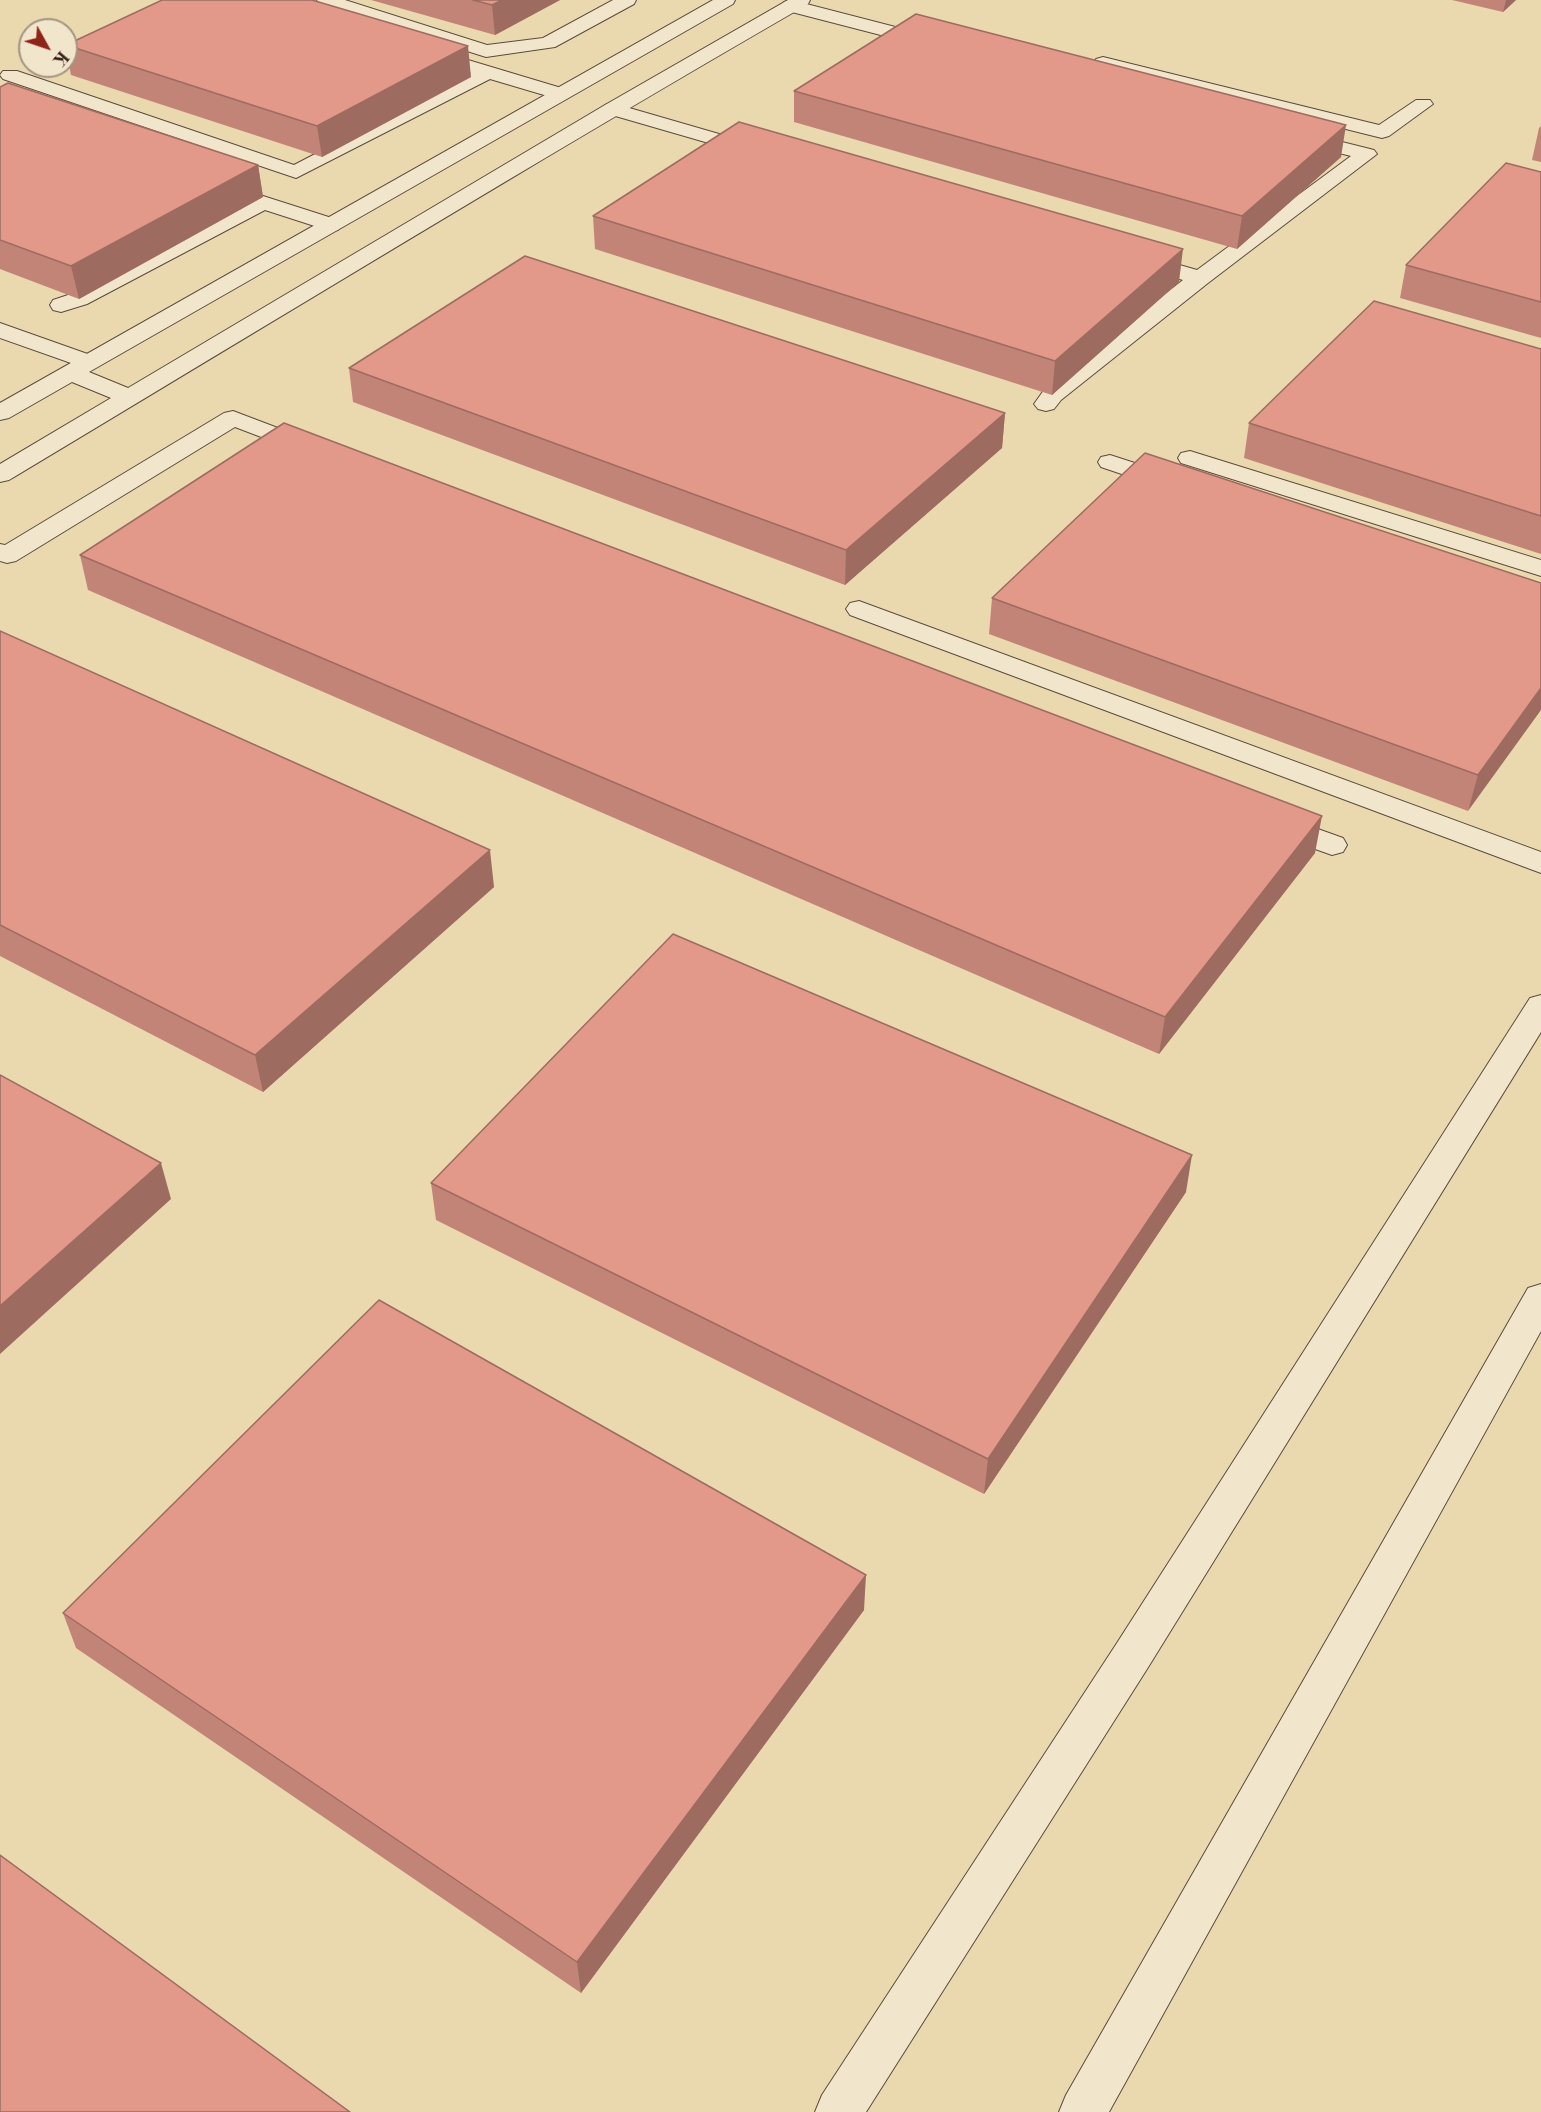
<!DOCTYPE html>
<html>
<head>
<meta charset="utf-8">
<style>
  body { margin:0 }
  #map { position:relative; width:1541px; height:2112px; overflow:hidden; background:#ead9af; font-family:"Libre Bodoni",serif }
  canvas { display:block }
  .north { position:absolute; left:18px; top:18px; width:60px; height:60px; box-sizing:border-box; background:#f1e6cb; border:2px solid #a39582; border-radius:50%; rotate:130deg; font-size:16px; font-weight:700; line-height:24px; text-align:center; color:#2d1c15 }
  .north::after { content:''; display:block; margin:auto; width:21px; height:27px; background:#8f2418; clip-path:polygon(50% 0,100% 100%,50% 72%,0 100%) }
</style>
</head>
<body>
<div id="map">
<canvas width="1541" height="2112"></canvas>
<div class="north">K</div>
</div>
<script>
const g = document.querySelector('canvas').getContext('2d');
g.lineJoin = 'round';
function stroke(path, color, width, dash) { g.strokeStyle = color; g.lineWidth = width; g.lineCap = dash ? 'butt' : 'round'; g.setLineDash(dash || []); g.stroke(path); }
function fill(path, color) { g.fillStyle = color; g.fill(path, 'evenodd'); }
const service = new Path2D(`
  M317,0H345L487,45L543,38L613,0H636L634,4L555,47L486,57L319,4Z
  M791,0L938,38L940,42L938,46L931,48L784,10L782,6L784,2Z
  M1103,57L1379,125L1416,100H1430L1433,104L1389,136L1382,138L1096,67L1093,63L1096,59Z
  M468,60L568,90L571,94L568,98L561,100L490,79L296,178L3,79L0,75L3,71H17L294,165L471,73L461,70L458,66L461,62Z
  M612,103L764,147L767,151L764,155L757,157L605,113L602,109L605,105Z
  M1298,131L1374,150L1377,154L1208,283L1061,400L1054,409L1046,411L1038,409L1034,404L1044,390L1183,280L1130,265L1127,260L1130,255L1138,253L1197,270L1351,156L1291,141L1288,137L1291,133Z
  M263,196L338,220L341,225L338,230L330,231L265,210L87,304L61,312L53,310L50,305L53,300L71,294Z
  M0,323L96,357L100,362L96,367L88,369L0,338Z
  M233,411L320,444L323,449L320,454L311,456L235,427L16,561L7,563L0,561V544L5,545L224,413Z
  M1190,451L1541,560V576L1181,463L1178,458L1181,453Z
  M1110,455L1181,478L1185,483L1181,488L1172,491L1101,467L1098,462L1101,457Z
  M859,601L1541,852V873L850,615L846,609L850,603Z
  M1276,814L1343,838L1347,845L1343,852L1332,855L1265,831L1261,824L1265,817Z`);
const minor = new Path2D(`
  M713,0H735L733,4L89,372L128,388L605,105L788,0H810L808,4C539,159 274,321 9,480L0,482V464L111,398L72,382L9,418L0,420V403Z`);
const tertiary = new Path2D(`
  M1541,995V1032L1147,1669L866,2112H815L822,2095L1117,1643L1530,998Z
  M1541,1284V1331L1109,2112H1059L1066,2095L1528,1288Z`);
const wall = new Path2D(`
  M371,0H560L495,35Z
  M1452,0H1516L1503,12Z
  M66,44L471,77L322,157L71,75L66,48Z
  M0,87L258,165L263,197L79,299L0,269Z
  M794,91L1341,157L1237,249L794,122Z
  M1541,126V162L1532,160L1539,128Z
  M1541,172V338L1400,298L1406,265Z
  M593,216L1179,282L1052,395L595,249Z
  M1541,349V554L1244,458L1249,423Z
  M349,368L1005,413L1002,448L845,585L353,402Z
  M80,555L1315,853L1159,1054L88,590Z
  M1541,583L1468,811L989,634L992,598Z
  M0,631L494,887L263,1092L0,956Z
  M431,1183L1186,1192L984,1494L436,1220Z
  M864,1610L581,1993L76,1648L63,1613Z`);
const shadedWall = new Path2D(`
  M502,0H560L495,35L492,5Z
  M1506,0H1516L1503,12Z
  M468,46L471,77L322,157L317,126Z
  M1346,125L1341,157L1237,249L1242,216Z
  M258,165L263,197L79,299L71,266Z
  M1183,249L1179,282L1052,395L1055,361Z
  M1005,413L1002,448L845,585L846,550Z
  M1541,688V710L1468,811L1478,775Z
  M1322,816L1315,853L1159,1054L1165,1017Z
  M490,850L494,887L263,1092L255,1055Z
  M1192,1155L1186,1192L984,1494L988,1459Z
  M161,1163L171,1199L0,1354V1306Z
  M866,1575L864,1610L581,1993L577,1962Z`);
const building = new Path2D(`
  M162,0H312L468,46L317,126L66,45Z
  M473,0H502L492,5Z
  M916,14L1346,125L1242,216L794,91Z
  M8,83L258,165L71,266L0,240V87Z
  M739,122L1183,249L1055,361L593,216Z
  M1506,163L1541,172V302L1406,265Z
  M525,256L1005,413L846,550L349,368Z
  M1374,301L1541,349V516L1249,423Z
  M284,423L1322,816L1165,1017L80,555Z
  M1145,453L1541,583V688L1478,775L992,598Z
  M0,631L490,850L255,1055L0,925Z
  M673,934L1192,1155L988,1459L431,1183Z
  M0,1075L161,1163L0,1306Z
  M379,1300L866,1575L577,1962L63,1613Z
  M0,1855L350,2112H0Z`);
stroke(service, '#5c4b3c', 2);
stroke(minor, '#5c4b3c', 2);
stroke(tertiary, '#5c4b3c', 2);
fill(service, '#f1e6cb');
fill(minor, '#f1e6cb');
fill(tertiary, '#f1e6cb');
fill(wall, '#c28477');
fill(shadedWall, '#9e6b61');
fill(building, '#e2998a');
stroke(building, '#9e6b61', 1.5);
</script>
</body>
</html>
